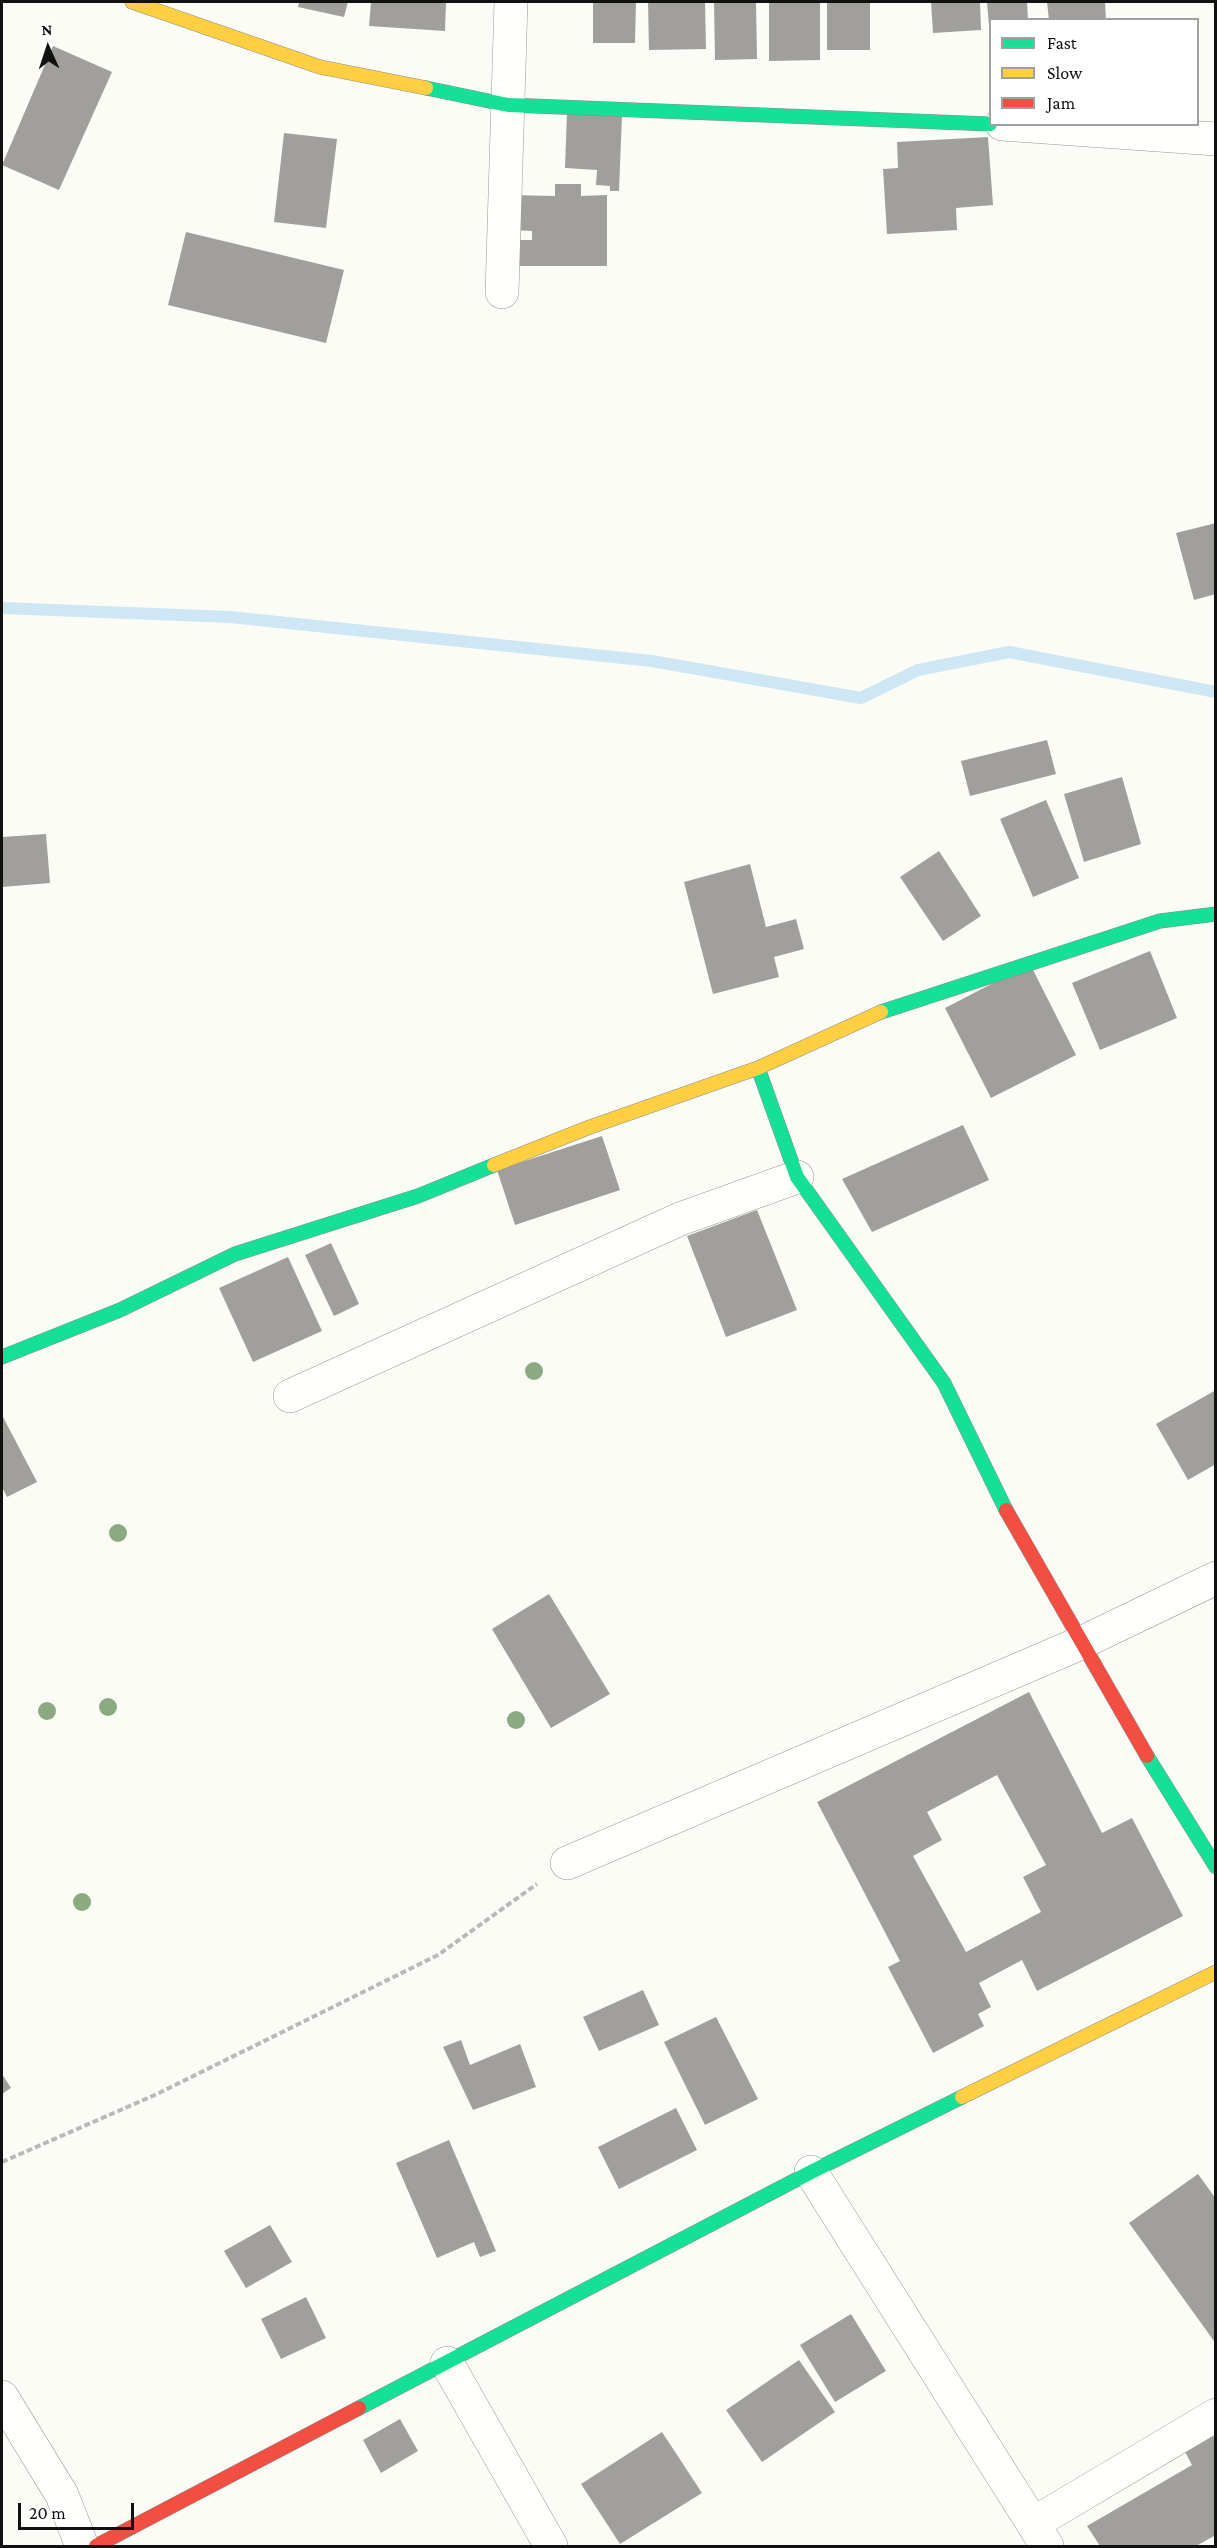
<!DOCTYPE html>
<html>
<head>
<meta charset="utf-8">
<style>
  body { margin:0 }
  #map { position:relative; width:1217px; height:2548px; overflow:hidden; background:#fcfcf7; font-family:"Crimson Pro",serif }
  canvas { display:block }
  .frame { position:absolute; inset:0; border:3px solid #111; pointer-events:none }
  .legend { position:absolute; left:989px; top:18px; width:210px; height:108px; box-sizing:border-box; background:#fff; border:2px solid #a0a0a0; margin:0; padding:8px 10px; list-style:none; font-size:18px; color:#111 }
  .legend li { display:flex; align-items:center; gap:12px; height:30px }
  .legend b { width:30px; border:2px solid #a0a0a0 }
  .north { position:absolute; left:18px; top:18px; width:60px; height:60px; -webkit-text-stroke:4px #fff; paint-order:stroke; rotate:357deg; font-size:16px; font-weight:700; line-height:24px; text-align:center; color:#111 }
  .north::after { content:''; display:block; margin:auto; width:21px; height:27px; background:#111; clip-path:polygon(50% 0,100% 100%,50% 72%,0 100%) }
  .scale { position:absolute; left:18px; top:2503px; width:116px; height:27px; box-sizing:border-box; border:3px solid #111; border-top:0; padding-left:8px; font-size:18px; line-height:21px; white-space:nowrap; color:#111; -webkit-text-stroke:4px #fff; paint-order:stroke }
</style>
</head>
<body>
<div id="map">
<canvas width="1217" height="2548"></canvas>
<div class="frame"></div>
<ul class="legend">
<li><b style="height:8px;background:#16e098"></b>Fast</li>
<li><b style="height:8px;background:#ffcf43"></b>Slow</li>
<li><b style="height:8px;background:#f24e42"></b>Jam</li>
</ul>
<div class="north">N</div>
<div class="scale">20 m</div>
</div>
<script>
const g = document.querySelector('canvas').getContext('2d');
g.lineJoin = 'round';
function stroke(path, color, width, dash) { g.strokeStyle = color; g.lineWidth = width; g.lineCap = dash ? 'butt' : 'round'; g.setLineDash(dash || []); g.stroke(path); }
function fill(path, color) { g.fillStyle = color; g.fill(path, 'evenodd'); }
const stream = new Path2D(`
  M2,608L230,617L652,661L861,698L918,670L1009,652L1216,692`);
const building = new Path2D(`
  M299,2H348L344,17L298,7Z
  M371,2H446L445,31L369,26Z
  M593,2H636L635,43H593Z
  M648,2H705L706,49L649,50Z
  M714,2H756L757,59L715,60Z
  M769,2H820V60L769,61Z
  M827,2H870V50H827Z
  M931,2H980L981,30L933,33Z
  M987,2H1027L1028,20H990L989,26Z
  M1047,2H1105L1106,20H1049Z
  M53,46L112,72L59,190L2,165Z
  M567,113L622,115L619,191H610V186L596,185L597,170L565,168Z
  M284,133L337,139L326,228L274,222Z
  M988,137L993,205L956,208L957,230L887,234L883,169L898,168L897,142Z
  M555,184H581V196L607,195V266H512L511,240H532V231L511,230V195L555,196Z
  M186,232L344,270L326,343L168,305Z
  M1216,523V594L1194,600L1176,533Z
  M1047,740L1056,774L970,796L961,761Z
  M1122,777L1141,844L1084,862L1064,794Z
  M1046,800L1079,878L1033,897L1000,819Z
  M46,834L50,883L2,887V837Z
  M939,851L981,916L943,941L900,877Z
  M750,864L766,927L796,919L804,949L774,957L779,977L713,994L684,882Z
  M1150,951L1177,1018L1100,1050L1072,983Z
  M1030,964L1076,1055L991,1098L945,1008Z
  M963,1125L989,1180L872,1232L842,1179Z
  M602,1136L620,1190L515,1225L497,1170Z
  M757,1210L797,1310L726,1337L687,1236Z
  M331,1243L359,1304L334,1316L305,1255Z
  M288,1257L322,1331L253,1362L219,1288Z
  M1216,1390V1464L1188,1480L1156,1424Z
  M2,1415L37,1482L7,1497L2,1487Z
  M549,1594L610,1694L551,1728L492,1629Z
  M1029,1692L1102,1833L1132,1818L1183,1916L1037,1991L1022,1960L979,1983L991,2007L978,2014L984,2026L933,2053L888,1967L900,1961L817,1802ZM997,1775L1046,1865L1023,1877L1041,1912L966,1952L913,1856L942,1840L927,1812Z
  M643,1990L659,2025L599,2051L583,2017Z
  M716,2017L758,2099L705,2125L664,2042Z
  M461,2040L470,2065L520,2044L536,2087L473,2110L443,2047Z
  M2,2074L11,2088L2,2094Z
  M676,2108L697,2150L619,2189L598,2147Z
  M449,2140L496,2251L480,2257L474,2242L437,2258L396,2163Z
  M1198,2174L1216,2199L1214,2341L1129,2223Z
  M270,2225L292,2262L246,2288L224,2251Z
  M306,2297L326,2338L281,2359L261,2319Z
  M851,2314L886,2371L835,2402L800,2345Z
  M799,2360L835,2412L762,2462L726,2410Z
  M400,2419L418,2451L381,2473L363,2440Z
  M662,2432L702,2493L620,2544L581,2484Z
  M1204,2433L1216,2438V2535L1196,2546H1100L1087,2526L1192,2465L1182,2446Z`);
const path = new Path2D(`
  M2,2162L157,2094L438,1955L537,1884`);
const street = new Path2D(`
  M1002,124L1216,139
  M502,292L511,2
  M290,1396L680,1219L797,1177
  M567,1863L1083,1642L1216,1578
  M811,2172L1047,2546
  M447,2363L551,2546
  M2,2397L62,2495L82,2546
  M1034,2523L1216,2415`);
const fast = new Path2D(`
  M426,88L508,105L990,124
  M881,1012L1160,921L1216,914
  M758,1068L797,1177L944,1383L1006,1510
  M2,1357L120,1310L235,1254L418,1196L494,1165
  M1147,1756L1216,1867
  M359,2408L811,2172L962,2097`);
const slow = new Path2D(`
  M132,2L320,67L426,88
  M494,1165L590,1127L758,1068L881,1012
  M962,2097L1216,1972`);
const jam = new Path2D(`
  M1006,1510L1147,1756
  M96,2546L359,2408`);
const trees = [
  [534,1371],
  [118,1533],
  [108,1707],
  [47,1711],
  [516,1720],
  [82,1902]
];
stroke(stream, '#cfe6f5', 12);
fill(building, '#a09f9c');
stroke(street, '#979795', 34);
stroke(fast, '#8d8d8b', 15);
stroke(slow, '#8d8d8b', 15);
stroke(jam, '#8d8d8b', 15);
stroke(path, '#b9b9b8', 4, [6, 3]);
stroke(street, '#fffffe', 33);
stroke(fast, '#16e098', 14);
stroke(slow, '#ffcf43', 14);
stroke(jam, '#f24e42', 14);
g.fillStyle = '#8baa82';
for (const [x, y] of trees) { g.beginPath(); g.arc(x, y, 9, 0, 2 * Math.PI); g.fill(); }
</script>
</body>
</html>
